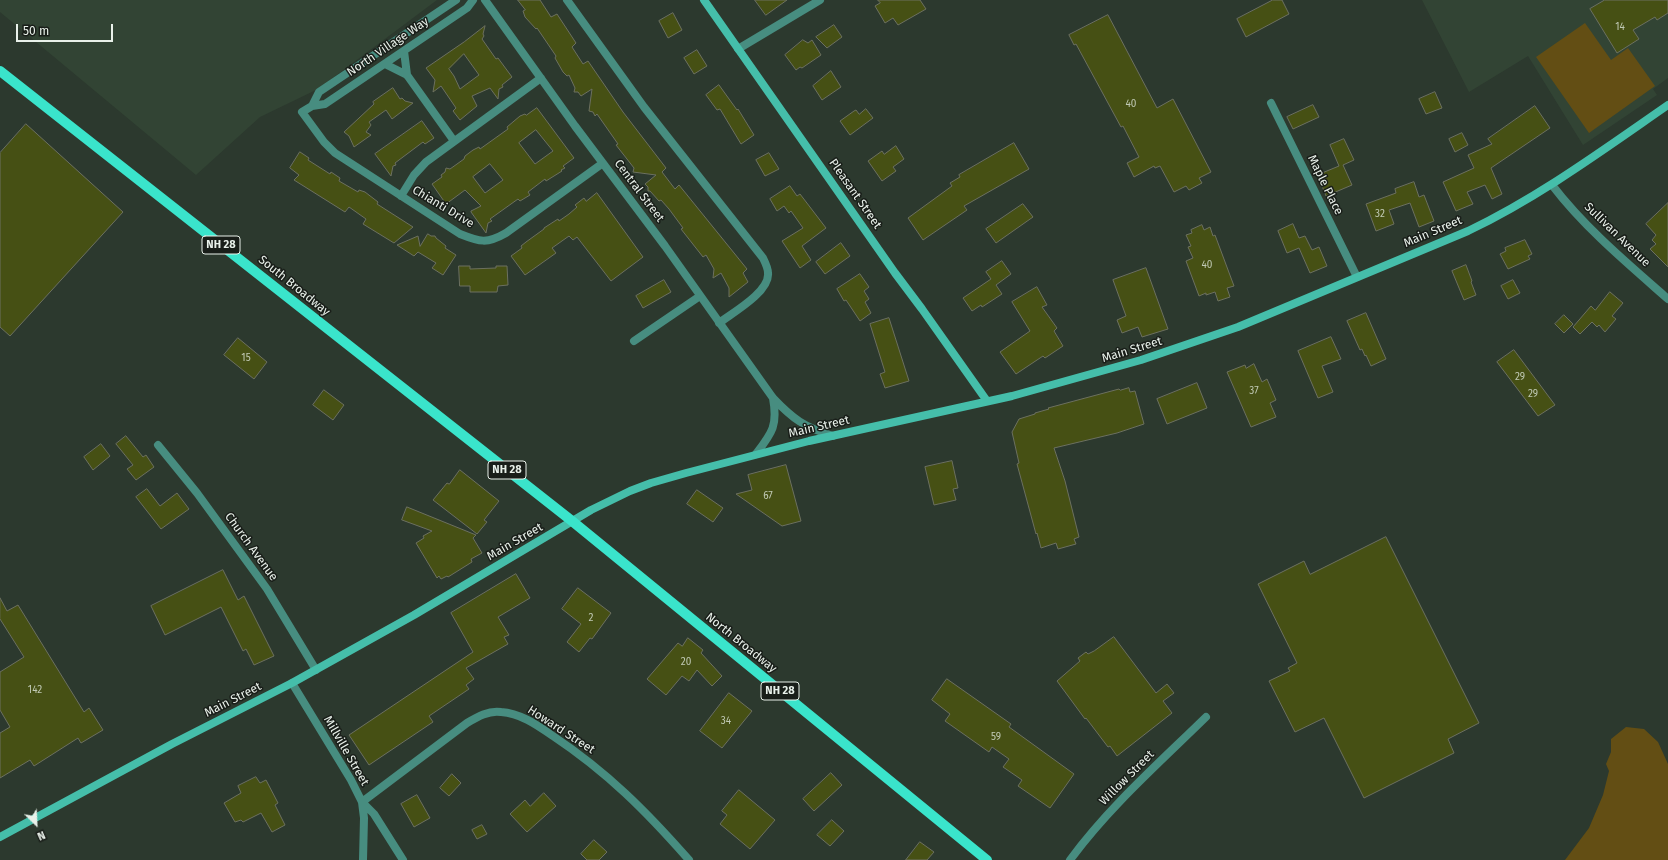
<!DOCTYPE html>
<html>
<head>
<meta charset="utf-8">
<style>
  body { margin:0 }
  #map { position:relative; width:1668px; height:860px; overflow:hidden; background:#2c392e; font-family:"Fira Sans",sans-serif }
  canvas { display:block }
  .north { position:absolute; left:16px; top:804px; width:40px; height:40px; -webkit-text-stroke:3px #191e19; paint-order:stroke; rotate:156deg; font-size:11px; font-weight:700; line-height:16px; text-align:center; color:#e9f1ea }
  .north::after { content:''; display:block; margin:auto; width:14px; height:18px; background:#e9f1ea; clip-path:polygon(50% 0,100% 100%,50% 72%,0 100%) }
  .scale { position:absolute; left:16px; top:24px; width:97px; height:18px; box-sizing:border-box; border:2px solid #e9f1ea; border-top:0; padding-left:5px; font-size:12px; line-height:14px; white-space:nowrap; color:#e9f1ea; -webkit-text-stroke:3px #191e19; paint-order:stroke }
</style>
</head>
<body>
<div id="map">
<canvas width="1668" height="860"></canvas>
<div class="north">N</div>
<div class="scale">50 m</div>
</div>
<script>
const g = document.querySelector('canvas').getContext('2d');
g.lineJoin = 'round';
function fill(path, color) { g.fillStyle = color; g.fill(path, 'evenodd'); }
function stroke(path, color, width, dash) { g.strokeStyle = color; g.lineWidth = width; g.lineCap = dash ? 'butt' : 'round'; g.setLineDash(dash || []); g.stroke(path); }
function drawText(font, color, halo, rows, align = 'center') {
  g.font = font + ' "Fira Sans",sans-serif'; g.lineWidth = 3; g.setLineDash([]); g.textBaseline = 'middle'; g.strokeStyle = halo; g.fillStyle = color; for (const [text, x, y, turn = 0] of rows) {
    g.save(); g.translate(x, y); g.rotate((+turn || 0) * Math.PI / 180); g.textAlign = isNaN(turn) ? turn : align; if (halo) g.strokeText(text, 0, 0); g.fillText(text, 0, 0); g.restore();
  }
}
const built = new Path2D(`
  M0,0H437L318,89L260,117L196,175L0,12Z
  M1422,0H1668V78L1653,89L1657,95L1583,145L1528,56L1469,92Z`);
const green = new Path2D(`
  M1585,23L1611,60L1628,48L1655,86L1589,133L1536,57Z
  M1626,727L1644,729L1658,742L1668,764V860H1565L1589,828L1603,795L1609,771L1606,764L1611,752V739Z`);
const building = new Path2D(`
  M518,0H540L551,17L557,14L576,43L572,47L583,64L588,61L623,112L666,168L662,172L675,189L679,185L747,269L743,273L748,282L729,297V288L721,273L713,278L714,269L706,255L703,257L681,229L683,228L669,209L661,200L659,201L650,191H648V187L645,184L656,175L633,172L634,168L616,145L618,144L597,114L595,116L593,112L589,111L592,89L581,96L578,92H574L575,88L569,75L567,76L563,72L555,58L556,56L537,28L536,29L525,17L523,11L525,10Z
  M755,0H787L766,15Z
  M878,0H920L926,9L898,25L893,18L885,23L875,6L880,3Z
  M1273,0H1282L1289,14L1246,37L1237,19Z
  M1605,0H1668V13L1657,20L1655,17L1633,30L1639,39L1617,53L1590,9Z
  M673,13L682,30L668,38L659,21Z
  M1108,15L1157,108L1173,99L1211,172L1199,178L1202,183L1189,190L1186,186L1174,192L1160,166L1155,168L1154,166L1134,177L1127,163L1139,157L1123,126L1121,127L1076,44L1074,45L1069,35Z
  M834,25L842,37L827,48L816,37Z
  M485,26L483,34L484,36L482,39L496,59L498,58L512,77L502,85L503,87L499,89L498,99L490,88L472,96L477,106L460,120L453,111L456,108L441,86L433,92L435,80L426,68L464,42ZM464,54L479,75L460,89L454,76L449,69Z
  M803,40L808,43L812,40L821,55L802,68L800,67L796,70L785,55Z
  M697,50L707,66L694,74L684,58Z
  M831,71L841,87L822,100L813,86Z
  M719,85L737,110L738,109L754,135L741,144L720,109L717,110L706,95Z
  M393,88L400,99L402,98L405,101L413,103L392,119L386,110L369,122L371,125L366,132L371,135L354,147L349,136L344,132L374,104L373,102Z
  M1435,92L1442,108L1426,114L1419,99Z
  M1313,105L1319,117L1293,129L1287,117Z
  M1535,106L1550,128L1491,168L1502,194L1492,199L1485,185L1467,192L1473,204L1456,211L1443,182L1474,168L1468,155L1492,144L1488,139Z
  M537,108L574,158L563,166L565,168L561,170L562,171L546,181L545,179L528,192L530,195L520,201L518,199L490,219L492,221L488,223L486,233L471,212V211L481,206L465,190L446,204L432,184L442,177L441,175L445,172L446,168L450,169L464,159L465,156L473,150L479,147L480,149L508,129L507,127L520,116L525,114L526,115ZM536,130L553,151L535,164L519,143ZM490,164L503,180L485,193L473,177Z
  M866,109L873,118L850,135L840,121L854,111L856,110L859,114Z
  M422,121L434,138L425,144L423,142L395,163L396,165L393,166L391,176L375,154Z
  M26,124L123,212L10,336L0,327V153Z
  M1462,133L1468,145L1455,152L1449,139Z
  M1344,139L1354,160L1343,165L1352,185L1326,196L1320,181L1325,179L1322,173L1339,166L1330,145Z
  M1014,143L1029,169L964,206L967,210L923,240L908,218L952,186L950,183L960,177L959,175Z
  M896,146L904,159L893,167L896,171L882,181L868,161L882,151L884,154Z
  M300,152L309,158L308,160L330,174L331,172L340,178L339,181L358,192L359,190L365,192L378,202L377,204L413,227L394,243L363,224L366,219L349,207L345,212L294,180L299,175L290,168Z
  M769,153L779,169L765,176L756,160Z
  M1414,182L1419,197L1424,195L1434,221L1419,227L1410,203L1389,210L1394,224L1376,231L1366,204L1396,193L1395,189Z
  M790,186L797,196L800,194L826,228L802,246L811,260L800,268L782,241L803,228L791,211L789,213L784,206L777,211L770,199Z
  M597,193L643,257L611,281L577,237L573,240L569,236L552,248L556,253L525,275L511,256L522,248L521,246L526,242L544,229V228L558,219L559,221L569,214L577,207L575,205L584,198L586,201Z
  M1668,203V267L1650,249L1656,244L1652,240L1656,235L1646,224Z
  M1023,204L1033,217L996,243L986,229Z
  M1293,224L1299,238L1305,236L1312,250L1319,247L1327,266L1310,273L1299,248L1287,253L1278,231Z
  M1202,225L1204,230L1210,227L1213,236L1215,235L1234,286L1227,288L1230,297L1218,301L1215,292L1206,295V293L1199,296L1186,261L1193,258L1188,247L1191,246L1186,235L1192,233L1191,230Z
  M428,234L431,236H435L436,238L446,246L445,248L456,255L443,275L432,268L436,263L418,252L414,256L397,245L418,236L420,246Z
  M1525,240L1532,254L1528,256L1530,259L1508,269L1500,254L1506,251L1505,248Z
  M841,243L850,256L825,274L816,262Z
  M1002,261L1011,274L996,285L1002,294L982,307L981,305L972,311L963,298L991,279L986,272Z
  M1466,265L1472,281L1471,282L1476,295L1464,300L1452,271Z
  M459,266H470V269L496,268V266H507L508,285L498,286L497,292H470V286H460Z
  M1146,268L1168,329L1142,337L1138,327L1122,333L1117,320L1126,316L1113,280Z
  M860,274L869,287L864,291L869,299L865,302L871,313L860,321L846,300L844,301L837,289Z
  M664,280L671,292L643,308L636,296Z
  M1513,280L1520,293L1508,299L1501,286Z
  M1037,287L1047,305L1042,307L1057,328L1054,331L1063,346L1045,358L1043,356L1016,374L1000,352L1030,331L1012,302Z
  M1610,292L1623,303L1612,316L1616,319L1605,332L1599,325L1597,327L1592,322L1580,334L1573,327L1591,306L1595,310Z
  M1366,313L1386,359L1371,366L1366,355L1365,356L1362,349L1360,350L1347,321Z
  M1564,315L1573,324L1564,333L1555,324Z
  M889,318L909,381L885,388L880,374L885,372L870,324Z
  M1331,337L1341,359L1322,366L1333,392L1318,398L1298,351Z
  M238,338L267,362L254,379L224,355Z
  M1514,350L1555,405L1538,416L1497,362Z
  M1254,364L1262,382L1267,379L1276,400L1270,403L1276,417L1251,427L1227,372L1245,365L1246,368Z
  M1197,383L1207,408L1167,424L1157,399Z
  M1129,388L1130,392L1135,391L1144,424L1117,433L1054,448L1065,481L1079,537L1074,539L1076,544L1058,549L1056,543L1041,548L1037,533L1036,534L1017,464L1019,463L1012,432L1019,419L1035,414V413L1049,409L1048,408L1119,389L1120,390Z
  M324,390L344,405L333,420L313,405Z
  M126,436L143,457L146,455L154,467L136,480L127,469L133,465L116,444Z
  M101,444L110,456L93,470L84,457Z
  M952,461L958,488L953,489L956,500L934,505L925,467Z
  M786,465L801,521L782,526L736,494L752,490L748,475Z
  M460,470L499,501L484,520L487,522L477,534L433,500L447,483L449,484Z
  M147,489L160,506L177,493L189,509L161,529L136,497Z
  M697,490L723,508L713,522L687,504Z
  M407,507L476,535L473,538L482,553L471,559L472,562L448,577L447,576L441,579L439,576L437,578L416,543L424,538L423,536L432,531L402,520Z
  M1386,537L1479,723L1448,739L1454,753L1364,798L1324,718L1295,732L1269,681L1290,671L1288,668L1297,663L1258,584L1304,561L1310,574Z
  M223,570L238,600L244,596L274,656L254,665L246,649L243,651L221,607L165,635L151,606Z
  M516,574L530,598L498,617L509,635L504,637L508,644L466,668L474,679L466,685L469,689L429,716L433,722L369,765L349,735L473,652L451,613Z
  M578,588L611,613L592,639L590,638L579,652L567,642L581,624L562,609Z
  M0,598L7,611L18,605L84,712L89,708L103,730L81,743L78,738L34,766L30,760L0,778V733L10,727L0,710V672L24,657L0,619Z
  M1114,637L1156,693L1167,684L1174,693L1163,701L1172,713L1117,756L1110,746L1108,747L1086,718L1085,719L1057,681L1080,661L1078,658L1086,652L1088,654L1094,651Z
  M688,638L703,650L701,653L722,676L712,686L697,670L689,681L682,676L666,695L647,679L678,643L682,646Z
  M947,679L1011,724L1009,727L1074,774L1050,808L1018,786L1022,780L1003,767L1009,759L992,747L989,752L945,721L950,714L932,700Z
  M729,693L752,711L722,748L700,731Z
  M831,773L842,785L814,811L803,799Z
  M452,774L461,783L449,796L440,788Z
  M256,777L260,783L266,780L278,803L275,805L285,825L272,832L261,813L243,822L241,820L235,822L224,803L241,793L238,786Z
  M739,790L775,820L750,849L720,824L727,815L722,811Z
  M544,793L556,806L527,832L510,814L525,800L530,806Z
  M417,795L430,818L414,827L401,804Z
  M832,820L844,831L830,846L817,835Z
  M482,825L487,834L477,839L472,830Z
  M594,840L607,852L599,860H587L581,854Z
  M920,842L934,852L927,860H906Z`);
const street = new Path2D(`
  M473,0L467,8L325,104L312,106L302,112L324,142L335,153L460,234C480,242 487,244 506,233L603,163
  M485,0L575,126L665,246L773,398C793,419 804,427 833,436
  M567,0L644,107L763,258C765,262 768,268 768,273C770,292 732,313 719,323
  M738,49L820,0
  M404,51L407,75
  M385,64L407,75L454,141
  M1271,103L1357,277
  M312,106L319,92L456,0
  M1552,185C1585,228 1627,263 1668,299
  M401,196L414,175L426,162L541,78
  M634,341L700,296
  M158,445L197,493L267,589L316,670
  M756,454C772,433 778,426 773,398
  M292,683L351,780L362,802L364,818L363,860
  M403,860L374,814L362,802L467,723C477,717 489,710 501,712C520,713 537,725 553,736C607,772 646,811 689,860
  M1070,860C1109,807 1159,763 1206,717`);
const secondary = new Path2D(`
  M704,0L895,273L922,309L987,401
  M0,837L172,744L292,683L414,615L591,510L630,491L651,483L686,473L809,441L1012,396L1141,360L1238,327L1468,231C1539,197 1603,150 1668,105`);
const primary = new Path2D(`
  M0,71L572,521L987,860`);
const numberNames = [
  ["14",1620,27],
  ["40",1131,104],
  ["32",1380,214],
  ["40",1207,265],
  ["15",246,358],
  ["29",1520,377],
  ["37",1254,391],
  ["29",1533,394],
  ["67",768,496],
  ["2",591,618],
  ["20",686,662],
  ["142",35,690],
  ["34",726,721],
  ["59",996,737]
];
const shields = [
  [221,245,38],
  [507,470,38],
  [780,691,38]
];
const shieldNames = [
  ["NH 28",221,245],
  ["NH 28",507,470],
  ["NH 28",780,691]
];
const streetNames = [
  ["North Village Way",388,47,-34],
  ["Maple Place",1325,185,64],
  ["Central Street",639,191,53],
  ["Pleasant Street",855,194,55],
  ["Chianti Drive",443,207,31],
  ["Main Street",1433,232,-23],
  ["Sullivan Avenue",1617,235,44],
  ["South Broadway",294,286,39],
  ["Main Street",1132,350,-17],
  ["Main Street",819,427,-13],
  ["Main Street",515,542,-30],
  ["Church Avenue",251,547,54],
  ["North Broadway",741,643,39],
  ["Main Street",233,700,-27],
  ["Howard Street",561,730,33],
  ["Millville Street",346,751,60],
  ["Willow Street",1127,778,-45]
];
fill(built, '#324434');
fill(green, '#634e14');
fill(building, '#465014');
stroke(building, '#6c7060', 1);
stroke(street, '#478d80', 8);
stroke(secondary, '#45beaa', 8);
stroke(primary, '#3ae4cb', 10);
drawText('10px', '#c0c9b4', null, numberNames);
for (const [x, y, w] of shields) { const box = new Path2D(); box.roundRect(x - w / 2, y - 9, w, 18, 3); g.fillStyle = '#191e19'; g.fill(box); stroke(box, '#e9f1ea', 1); }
drawText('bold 11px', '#e9f1ea', null, shieldNames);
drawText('12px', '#e9f1ea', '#191e19', streetNames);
</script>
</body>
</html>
